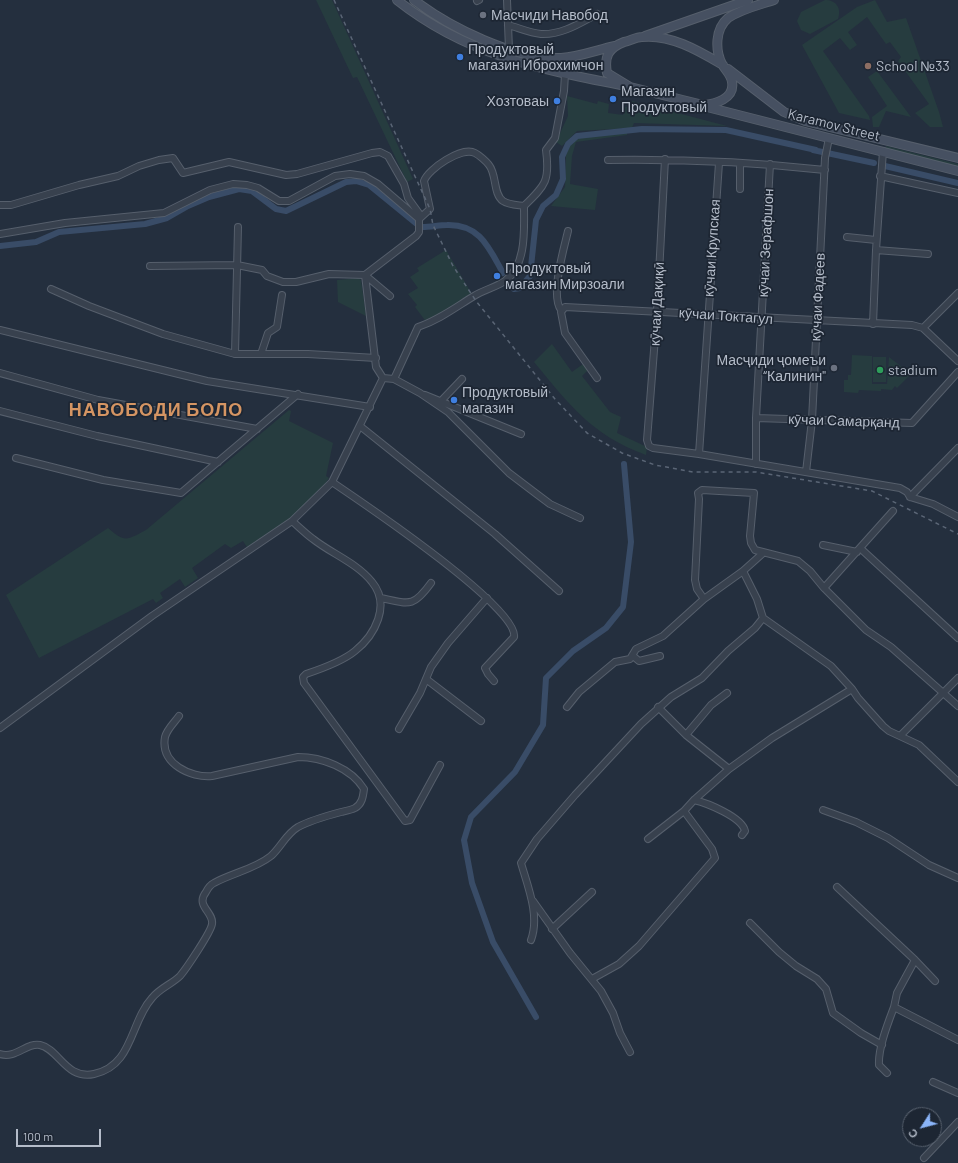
<!DOCTYPE html>
<html>
<head>
<meta charset="utf-8">
<style>
  body { margin:0 }
  #map { position:relative; width:958px; height:1163px; overflow:hidden; background:#242f3e; font-family:Barlow,sans-serif }
  canvas { display:block }
  .north { position:absolute; left:902px; top:1107px; width:40px; height:40px; box-sizing:border-box; background:#1d2633; border:1px solid #59626f; border-radius:50%; rotate:234deg; font-size:11px; font-weight:700; line-height:16px; text-align:center; color:#b4bcc9 }
  .north::after { content:''; display:block; margin:auto; width:14px; height:18px; background:#8ab4f8; clip-path:polygon(50% 0,100% 100%,50% 72%,0 100%) }
  .scale { position:absolute; left:16px; top:1129px; width:85px; height:18px; box-sizing:border-box; border:2px solid #b4bcc9; border-top:0; padding-left:5px; font-size:12px; line-height:14px; white-space:nowrap; color:#b4bcc9; -webkit-text-stroke:3px #1d2633; paint-order:stroke }
</style>
</head>
<body>
<div id="map">
<canvas width="958" height="1163"></canvas>
<div class="north">С</div>
<div class="scale">100 m</div>
</div>
<script>
const g = document.querySelector('canvas').getContext('2d');
g.lineJoin = 'round';
function fill(path, color) { g.fillStyle = color; g.fill(path, 'evenodd'); }
function stroke(path, color, width, dash) { g.strokeStyle = color; g.lineWidth = width; g.lineCap = dash ? 'butt' : 'round'; g.setLineDash(dash || []); g.stroke(path); }
function drawText(font, color, halo, rows, align = 'center') {
  g.font = font + ' Barlow,sans-serif'; g.lineWidth = 3.5; g.setLineDash([]); g.textBaseline = 'middle'; g.strokeStyle = halo; g.fillStyle = color; for (const [text, x, y, turn = 0] of rows) {
    g.save(); g.translate(x, y); g.rotate((+turn || 0) * Math.PI / 180); g.textAlign = isNaN(turn) ? turn : align; if (halo) g.strokeText(text, 0, 0); g.fillText(text, 0, 0); g.restore();
  }
}
const green = new Path2D(`
  M316,0H332L413,179L407,182L357,77L353,78Z
  M825,0C836,0 842,8 838,19L810,34L801,30L797,21L801,12Z
  M875,0L887,22L906,18L939,112L943,127H930L915,113L929,104L898,61L901,57L890,42L886,44L867,17L848,32L857,45L850,50L840,38L823,51L869,116L870,120L839,113L802,45L857,7Z
  M877,71L911,117L886,111L879,127H873L872,117L887,106L868,77Z
  M567,96L597,104L598,101L609,104L608,113L623,115L624,107H630L632,101L727,126L634,123L632,128L577,131L562,146L556,142L568,116Z
  M627,132V135L576,142L572,156L570,184L598,189L595,210L551,206L565,187L566,155L570,145L577,138Z
  M886,146L958,164V168L886,149Z
  M446,250L473,296L427,323L415,307L417,305L408,294L418,288L410,277L419,271L417,268Z
  M358,278L361,280L366,316L338,302L337,280Z
  M552,344L572,372L583,364L588,370L582,376L610,412L621,417L617,433L647,447L646,455C591,435 569,404 534,362Z
  M852,355L872,356V384H887L889,357L911,374L897,388L895,386L892,390L881,389V391L859,390L858,393L844,392V380H848V375H851Z
  M873,357H886V382H873Z
  M289,410L291,411L289,421L333,443L326,476L329,478L314,500L292,519L248,549L243,541L231,548L225,544L192,568L198,578L185,587L180,579L160,593L163,598L156,603L153,599L39,658L6,595L108,528C125,543 127,540 146,530Z`);
const canal = new Path2D(`
  M813,150L874,163
  M885,166L958,183
  M422,227C431,227 439,225 447,225C480,224 489,248 503,273
  M0,246L36,242L59,232L70,231L145,224L167,218L188,206L209,197L239,189L252,191L276,209L286,211L346,182L356,181L369,185L418,225
  M508,285L514,289L520,288L530,276L536,220L543,206L556,195L563,179L562,157L568,144L577,136L642,129L726,130L816,150
  M536,1017L493,942L472,883L464,840L471,817L515,772L543,725L546,678L573,651L606,628L623,607L631,542L624,464`);
const street = new Path2D(`
  M507,0L509,49
  M477,1L479,0
  M508,25C519,28 530,33 541,34C562,35 580,23 597,14
  M665,159L657,312L647,440L649,446L653,448L699,454L900,488L907,492L910,497
  M608,160C680,159 753,162 825,170
  M880,176L958,193
  M740,189V163
  M0,205H11L79,185L118,176L139,166L159,160L173,158L183,173L229,162L286,175L297,174L372,153L380,152L388,156L404,184L408,198L421,216
  M0,234L65,223L164,213L210,190L233,184L247,185L258,188L279,201H289L335,176L350,174L364,176L378,184L419,219
  M847,237L876,240
  M876,250L928,254
  M150,266L237,265L262,270L267,276L283,282H296L329,274L365,275L390,296
  M51,289L89,306L163,334L235,354H308L376,358
  M561,310C550,295 564,248 568,231
  M873,324L876,250L883,151
  M923,328L958,293
  M0,330L207,381L370,407
  M235,354L238,227
  M261,354L268,333L277,327L282,295
  M0,373L98,400L257,429
  M383,378L376,367L365,275L416,236L419,232V219L430,209L424,181C428,169 462,146 475,153C479,155 486,161 489,165C497,175 493,194 503,201C509,205 518,205 524,206
  M383,378L394,379L420,393L448,412L509,473L534,492L550,504L580,518
  M597,378L565,333L561,312L565,307L912,325L923,328L958,361
  M394,379L418,327C439,320 456,307 474,296C484,290 496,287 505,281C527,265 524,229 524,206C546,185 550,180 546,150L555,138L564,91L565,74
  M425,395L521,434
  M442,400L462,379
  M0,411L97,436L218,462
  M756,418L912,423L958,372
  M360,426L495,534L559,591
  M699,454L719,163
  M16,458L103,480L181,493L298,394
  M756,464V418L770,164
  M806,472L812,420L825,158L829,138
  M332,482C360,501 520,608 514,637L485,668L488,674L494,681
  M910,497L958,448
  M910,497L933,504L958,517
  M292,521C299,527 306,534 313,539C332,554 357,563 372,582C391,605 375,635 355,651C343,661 321,669 306,674L303,677L304,683L405,821L410,820L440,765
  M823,545L857,552
  M860,548L958,638
  M762,554L743,571L757,599L763,618L831,666L852,689L858,698L883,726L889,731L919,745L958,782
  M824,588L866,630L891,647L958,706
  M381,598C409,604 413,608 431,583
  M704,599L697,589L695,580L699,499L698,493L702,490L754,493L750,536L751,543L755,550L798,561L810,571L824,588L893,511
  M633,656L639,661L660,656
  M426,679L481,721
  M567,707L579,692L615,662L630,659L636,649L663,636L704,599L743,571
  M658,707L686,735L729,769
  M0,728L152,616L292,521L332,482L383,378
  M399,729L420,693L431,667L448,643L487,598
  M686,735L711,705L727,693
  M901,735L958,678
  M694,800C707,803 742,817 745,831L742,835
  M823,810L856,822L888,838L929,865L958,878
  M648,839L684,811L694,800L729,769L772,738L852,689
  M837,887L915,960L897,993L894,1007
  M533,901L570,953L601,991L613,1013L620,1033L630,1052
  M750,923L779,952L796,966L817,979L826,989L833,1013L861,1033L882,1045
  M552,929L592,892
  M531,940C540,916 528,887 521,863L537,839L575,795L641,724L671,697L702,678L728,651L755,628L763,618
  M915,960L935,981
  M592,979L619,964L639,946L715,858L712,849L684,811
  M0,1054C16,1059 27,1042 40,1045C59,1049 66,1080 94,1074C133,1066 130,1022 152,998C160,988 172,984 180,976C186,969 211,932 212,924C214,912 195,906 206,892C208,888 210,885 214,883C232,873 255,869 271,856C281,847 286,834 298,827C311,820 326,816 341,812C345,811 351,810 355,808C362,804 363,797 364,789C351,768 322,757 298,757L212,776C191,778 160,764 165,737C167,729 174,723 179,716
  M887,1073L879,1065C878,1048 888,1023 894,1007L958,1040
  M933,1082L958,1093
  M924,1158L958,1122`);
const secondary = new Path2D(`
  M397,0C465,54 538,69 621,85
  M414,0C449,27 515,60 561,58C579,57 597,50 615,46
  M645,36L748,0
  M723,65C699,51 671,34 642,37C636,37 630,41 624,42C608,48 604,57 607,73L630,87L703,105C715,104 735,99 732,82C731,74 725,70 722,64C715,50 715,29 728,18C741,9 759,5 774,0
  M728,69L784,112L805,121L958,158
  M707,107L958,171`);
const rail = new Path2D(`
  M334,0L430,209L433,225L453,266L476,301L555,399L587,433L622,453L655,465L693,472H756L872,491L958,534`);
const markers = [
  [483,15,4,"#6b7280"],
  [460,57,4,"#3f7fe0"],
  [868,66,4,"#8d6e63"],
  [613,99,4,"#3f7fe0"],
  [557,101,4,"#3f7fe0"],
  [497,276,4,"#3f7fe0"],
  [834,368,4,"#6b7280"],
  [880,370,4,"#2e9e5b"],
  [454,400,4,"#3f7fe0"]
];
const poiNames = [
  ["Масчиди Навобод",491,15],
  ["Продуктовый",468,49],
  ["магазин Иброхимчон",468,65],
  ["School №33",876,66],
  ["Магазин",621,91],
  ["Продуктовый",621,107],
  ["Хозтоваы",549,101,"right"],
  ["Продуктовый",505,268],
  ["магазин Мирзоали",505,284],
  ["Масҷиди ҷомеъи",826,360,"right"],
  ["“Калинин\"",826,376,"right"],
  ["stadium",888,370],
  ["Продуктовый",462,392],
  ["магазин",462,408]
];
const streetNames = [
  ["Karamov Street",834,125,14],
  ["кӯчаи Зерафшон",766,243,-87],
  ["кӯчаи Крупская",712,248,-86],
  ["кӯчаи Фадеев",818,297,-87],
  ["кӯчаи Дақиқӣ",657,304,-87],
  ["кӯчаи Токтагул",726,316,4],
  ["кӯчаи Самарқанд",844,421,2]
];
const districtNames = [
  ["НАВОБОДИ БОЛО",156,410]
];
fill(green, '#263c3f');
stroke(canal, '#394c67', 6);
stroke(street, '#565f6c', 8);
stroke(secondary, '#565f6c', 10);
stroke(street, '#38414e', 6);
stroke(secondary, '#465061', 8);
stroke(rail, '#5a6575', 1.5, [4, 4]);
for (const [x, y, r, color] of markers) { const dot = new Path2D(); dot.arc(x, y, r, 0, 2 * Math.PI); g.fillStyle = color; g.fill(dot); stroke(dot, '#1d2633', 1.5); }
drawText('14px', '#b4bcc9', '#1d2633', poiNames, 'left');
drawText('14px', '#b4bcc9', '#1d2633', streetNames);
g.letterSpacing = '1px';
drawText('bold 18px', '#d59563', '#1d2633', districtNames);
g.letterSpacing = '0px';
</script>
</body>
</html>
